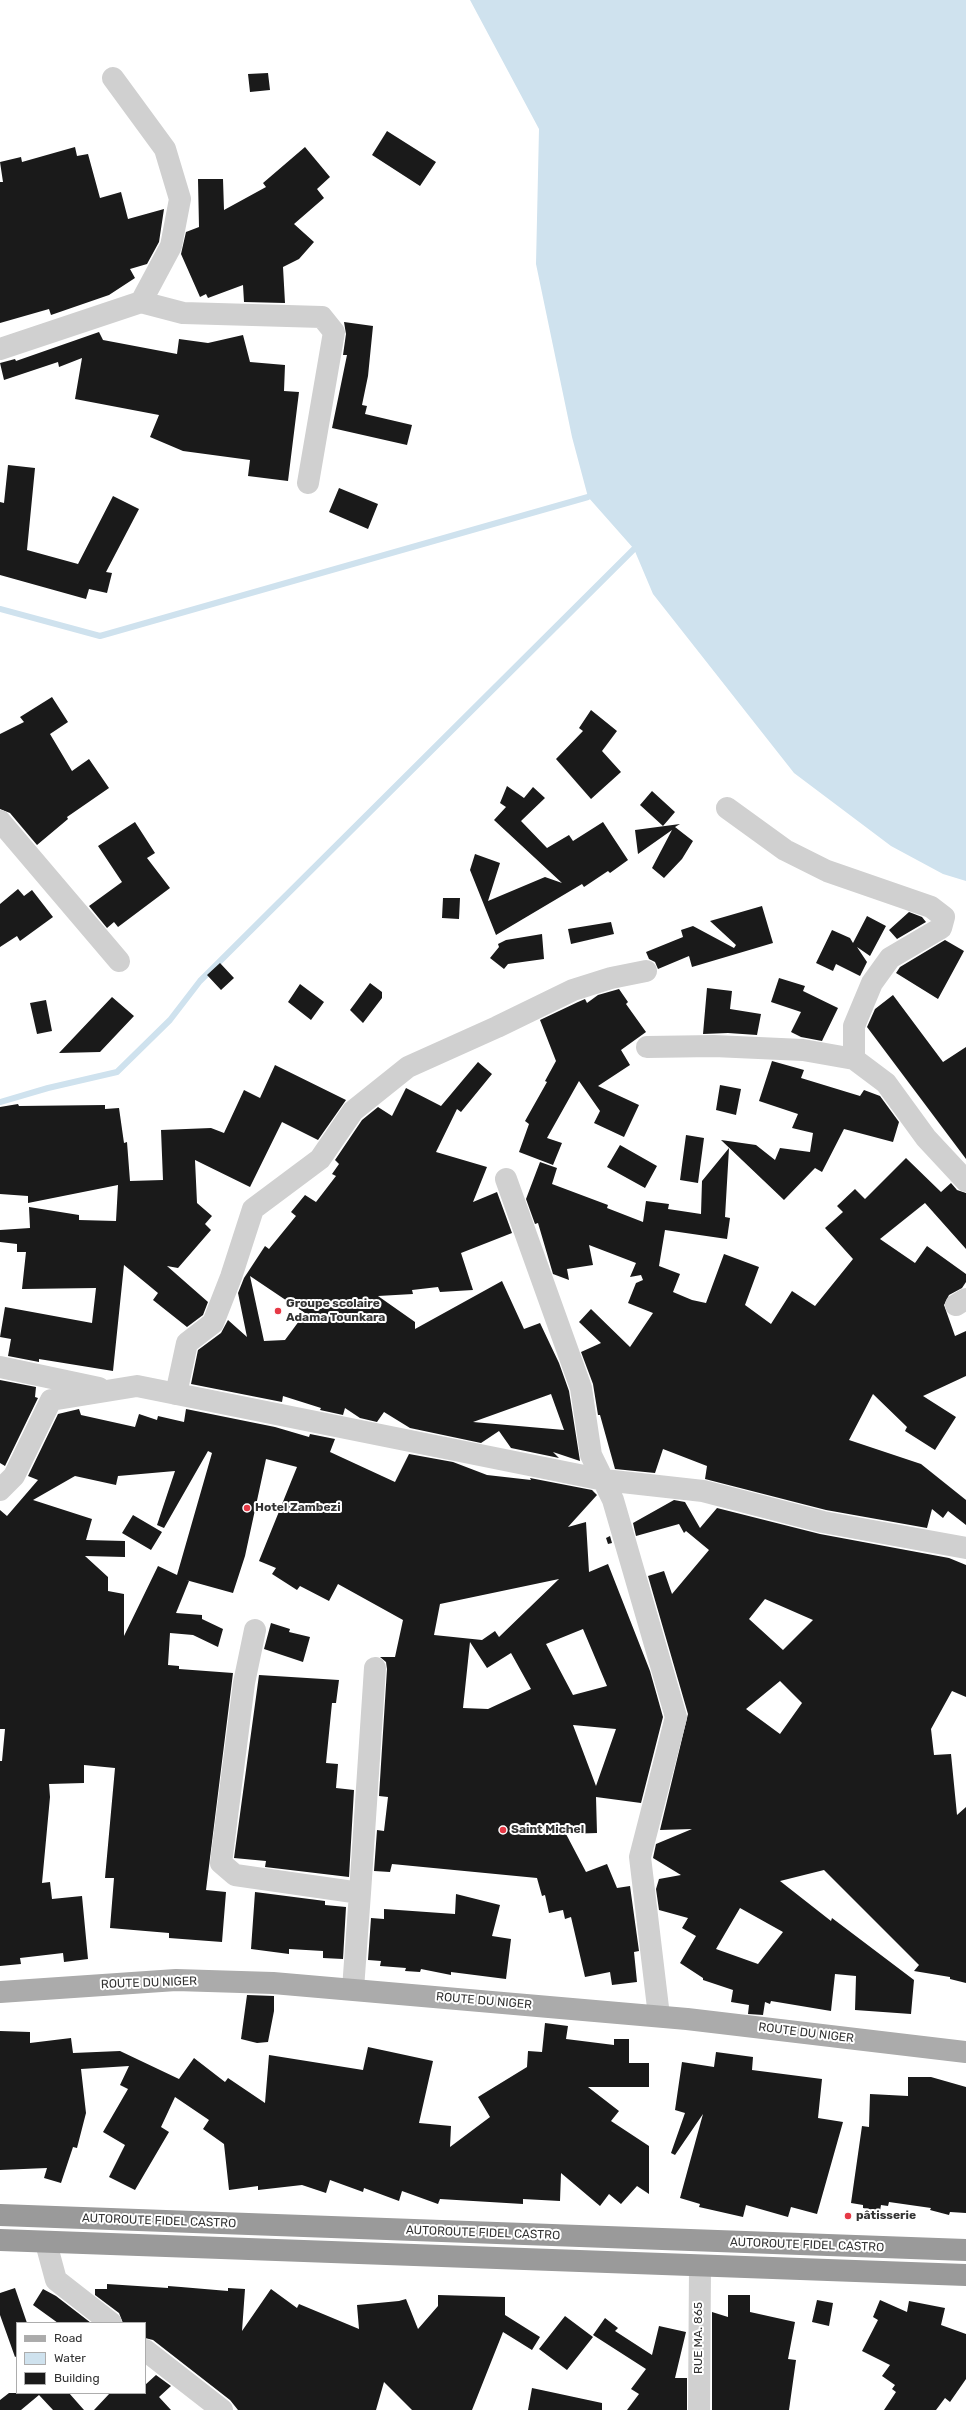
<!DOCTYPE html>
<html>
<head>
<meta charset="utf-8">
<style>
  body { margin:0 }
  #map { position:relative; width:966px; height:2410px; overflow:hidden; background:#fff; font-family:Rubik,sans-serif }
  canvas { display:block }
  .legend { position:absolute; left:16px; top:2322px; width:130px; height:72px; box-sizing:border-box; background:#fff; border:1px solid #adadad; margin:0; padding:5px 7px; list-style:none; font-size:12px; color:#333 }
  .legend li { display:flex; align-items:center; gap:8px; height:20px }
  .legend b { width:20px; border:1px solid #adadad }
</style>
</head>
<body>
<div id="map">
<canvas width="966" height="2410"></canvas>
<ul class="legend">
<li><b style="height:5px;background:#ababab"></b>Road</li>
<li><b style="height:11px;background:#cfe2ee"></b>Water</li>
<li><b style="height:11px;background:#1a1a1a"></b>Building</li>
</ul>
</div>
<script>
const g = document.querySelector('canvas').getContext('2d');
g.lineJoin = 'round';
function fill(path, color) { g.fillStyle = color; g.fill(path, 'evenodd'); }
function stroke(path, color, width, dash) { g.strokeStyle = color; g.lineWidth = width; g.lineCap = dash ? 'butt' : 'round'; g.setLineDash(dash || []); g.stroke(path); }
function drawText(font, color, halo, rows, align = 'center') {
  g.font = font + ' Rubik,sans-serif'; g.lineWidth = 4; g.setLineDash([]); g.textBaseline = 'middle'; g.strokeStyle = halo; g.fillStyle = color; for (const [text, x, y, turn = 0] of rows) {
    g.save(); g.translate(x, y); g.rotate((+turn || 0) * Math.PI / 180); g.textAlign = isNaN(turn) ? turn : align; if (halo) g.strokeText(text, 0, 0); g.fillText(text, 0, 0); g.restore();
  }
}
const water = new Path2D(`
  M470,0H966V881L943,874L891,846L794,773L653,594L634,549L588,497L572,437L536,264L539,129Z`);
const stream = new Path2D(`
  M0,609L100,636L588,497
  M0,1102L48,1088L117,1072L170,1020L200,981L634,549`);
const building = new Path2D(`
  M268,73L270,90L250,92L248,74Z
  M387,131L436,162L420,186L372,155Z
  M75,147L77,156L88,154L100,198L121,192L128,219L164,209L159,242L147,264L130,269L135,278L109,295L51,315L49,309L0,323V182H3L0,162L21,157L22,162Z
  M305,147L330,177L317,189L324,198L294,224L314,242L299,259L283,267L285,303L244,302L243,285L208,298L206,294L200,297L181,254L186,232L199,227L198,179H223L224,210L266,187L263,183Z
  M344,322L373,326L368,376L362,405L367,406L365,414L412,425L407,445L332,428L347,355H343L346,334Z
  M99,332L103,340L177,354L179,339L208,343L243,335L250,362L285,365L284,391L299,392L288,481L248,476L250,460L183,451L150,437L159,415L75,399L82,358L59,367L58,362L4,380L0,363L15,359L16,361Z
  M8,465L35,468L27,550L78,564L113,496L139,509L106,572L112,573L107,593L89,589L86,599L0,575V502L4,503Z
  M339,488L378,504L368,529L329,512Z
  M52,697L68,722L50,734L72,771L89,759L109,788L67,817L68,819L37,845L10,813L0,809V734L24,722L20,717Z
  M591,710L617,731L602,751L621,772L591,799L556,759L583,731L579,728Z
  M507,786L524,798L533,787L545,798L521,821L547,848L569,835L573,841L603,822L628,860L610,873L608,871L584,887L582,884L496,935L470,870L475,854L500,863L488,901L545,877L562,883L494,820L506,807L500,803Z
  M652,791L675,812L663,826L640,805Z
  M135,822L155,853L147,858L170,888L118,927L114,922L107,928L89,906L122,882L98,846Z
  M680,824L675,827L693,841L682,859L664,878L652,868L672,830L638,854L635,830Z
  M18,889L24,896L32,890L53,917L20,941L17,936L0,947V904Z
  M443,898H460L459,919L442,918Z
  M762,906L773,943L692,967L689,956L658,969L655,962L649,959L646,952L683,937L681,930L693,926L734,948L736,945L710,921Z
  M909,912L922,917L926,922L897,939L889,930Z
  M867,916L886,926L870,956L857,947L867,962L860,976L836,964L833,971L816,963L832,930L850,938L853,943Z
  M611,922L614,934L571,944L568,929Z
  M542,934L544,959L508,964L504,969L490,958L499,947L498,944L506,940Z
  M945,940L964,951L938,999L896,973L900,967Z
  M220,963L234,978L221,990L207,975Z
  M779,978L805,986L803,991L838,1008L822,1041L801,1037L791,1032L801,1012L771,1002Z
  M370,983L382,992V998L363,1023L350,1010Z
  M300,984L324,1002L311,1020L288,1002Z
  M707,988L732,991L730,1009L761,1014L757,1035L728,1033L703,1034Z
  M619,989L628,1002L626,1004L646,1032L621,1050L630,1065L598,1086L639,1105L624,1137L594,1123L600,1111L579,1081L547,1138L562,1143L553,1165L519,1152L529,1124L525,1121L547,1082L545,1081L556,1061L540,1020L578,1002L585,999L587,1003L598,995Z
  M893,995L943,1062L966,1047V1159L867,1027L875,1009Z
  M112,997L134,1016L100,1052L59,1053Z
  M46,1000L52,1031L37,1034L30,1003Z
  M772,1061L804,1070L801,1078L860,1096L864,1090L880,1096L899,1122L893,1142L844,1129L822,1172L815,1168L784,1200L721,1140L756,1145L775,1160L780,1148L810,1152L813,1133L792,1128L798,1114L759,1101Z
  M478,1062L492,1074L461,1112L457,1109L436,1152L487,1167L473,1202L497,1192L512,1233L461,1253L473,1290L440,1292L438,1287L412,1290L413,1294L378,1296L415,1322V1329L502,1281L524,1329L540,1323L559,1363L569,1391L580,1461L553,1452L559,1458L511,1448L499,1431L481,1443L410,1428L384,1412L377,1422L360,1418L345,1408L343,1415L320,1410L321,1408L283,1396L282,1402L191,1384L198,1350L221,1333L228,1320L247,1337L238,1293L244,1278L265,1246L269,1249L296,1216L291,1212L305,1195L316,1202L336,1176L332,1174L339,1164L335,1160L362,1120L378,1107L392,1116L406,1088L441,1106ZM250,1276L305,1313L285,1340L264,1341ZM551,1394L564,1430L473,1422Z
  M275,1065L346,1100L318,1140L282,1122L250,1187L195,1160L197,1203L212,1216L205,1224L211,1230L178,1268L167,1266L208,1302L203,1315L187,1327L153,1300L158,1293L124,1265L113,1371L39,1359V1362L8,1356L11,1339L0,1337L5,1307L92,1323L96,1288L22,1289L26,1252H17V1244L0,1242V1230L30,1228L29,1207L79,1215V1220L116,1221L118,1185L28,1203V1196L0,1194V1107L18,1104L19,1106L105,1105V1109L119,1108L124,1143L127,1142L130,1181L163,1180L161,1130L211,1128L224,1133L244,1090L260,1098Z
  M720,1085L741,1089L736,1115L716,1110Z
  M686,1135L704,1138L698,1183L680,1180Z
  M620,1145L657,1166L645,1188L607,1167Z
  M729,1148L725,1217L730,1218L727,1239L665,1230L659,1266L680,1274L673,1292L692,1300L706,1303L724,1254L759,1267L745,1305L771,1324L792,1291L815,1306L853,1259L825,1228L843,1212L837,1206L855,1189L865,1199L906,1158L941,1192L951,1183L957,1190L966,1193V1249L925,1203L880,1239L915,1263L927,1246L966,1274V1282L962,1288L949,1295L944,1305L955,1336L966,1331V1376L923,1396L956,1417L935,1450L905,1431L907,1427L873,1394L849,1440L921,1464L966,1500V1525L948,1511L943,1518L932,1509L927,1528L826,1510L705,1479L707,1466L663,1449L655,1473L615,1469L600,1415H598L593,1384L581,1352L601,1343L579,1322L591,1309L630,1347L653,1313L628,1303L636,1283L643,1280L641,1275L630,1277L636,1263L589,1245L593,1265L567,1269L569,1280L553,1274L538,1223L535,1224L526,1199L540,1162L557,1168L552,1184L608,1205L607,1208L643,1222L646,1201L669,1204L668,1209L701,1214L702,1181Z
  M0,1380L36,1387L35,1397L38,1398L5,1466L0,1463Z
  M79,1409L81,1415L135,1427L139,1414L157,1420L158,1416L184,1422L186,1409L275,1427L309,1437L310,1434L335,1439L330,1452L395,1482L409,1454L453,1462L487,1475L531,1480L530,1478L592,1490L597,1495L568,1527L586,1522L589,1572L608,1564L650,1671L663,1717L641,1803L596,1797L597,1833L566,1834L586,1872L607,1864L617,1888L630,1886L639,1951L634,1952L637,1982L612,1985L610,1972L585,1977L571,1917L565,1919L563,1910L549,1913L545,1895L542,1896L537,1878L392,1864L390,1872L374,1871L377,1830L384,1831L388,1797L379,1796L387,1669L386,1662L380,1657H395L403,1620L338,1584L329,1601L300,1586L297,1590L272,1574L276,1568L259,1561L297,1467L266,1459L245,1556L233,1593L186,1580L189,1581L176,1613L202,1615V1619L223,1629L218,1647L193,1635L170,1633L168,1665L179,1666V1669L233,1673L206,1890L226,1892L222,1942L169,1938V1933L110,1928L114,1878H105L115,1768L84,1765V1783L49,1784L50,1797L42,1883L50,1882L52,1899L82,1896L88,1959L64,1962L63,1953L20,1958L21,1964L0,1966V1761H2L5,1729H0V1510L7,1516L38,1480L28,1476L58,1414ZM208,1451L212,1453L177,1575L158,1566L124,1636V1594L108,1591V1577L85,1556L125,1557V1541L86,1540L92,1519L33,1500L75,1476L116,1485L118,1476L175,1471L157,1525L164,1528ZM559,1579L499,1637L495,1631L482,1640L434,1635L440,1604ZM583,1629L607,1686L573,1695L546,1644ZM470,1642L487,1668L511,1653L531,1689L488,1709L463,1708ZM573,1725L616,1729L596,1786Z
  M674,1500L685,1502L700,1528L717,1508L820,1534L949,1558L966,1565V1697L952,1691L931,1729L934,1755L951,1754L957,1815L966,1807V1983L950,1979V1977L914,1971L919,1965L824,1870L780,1881L831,1921L832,1918L914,1980L911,2014L855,2010L856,1976L835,1974L831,2011L771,2001L770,2004L765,2002L763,2015L748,2014L749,2005L731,2002L733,1990L703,1980V1978L680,1963L696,1936L682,1928L688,1918L659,1910L656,1889L659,1879L681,1875L653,1858L656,1844L692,1829L660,1830L688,1714L648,1576L664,1571L672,1594L709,1550L686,1531L684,1533L679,1524L636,1536L633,1523ZM765,1599L813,1620L783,1650L749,1619ZM780,1681L802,1703L780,1734L746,1709ZM740,1908L783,1932L758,1964L716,1949Z
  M133,1515L162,1532L151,1550L122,1533Z
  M610,1536L612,1543L608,1544L606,1538Z
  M271,1623L290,1629L289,1632L310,1637L303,1662L264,1649Z
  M259,1675L339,1680L336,1703H332L326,1763L338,1764L336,1788L354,1790L349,1877L265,1867L266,1861L234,1858Z
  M255,1892L325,1901V1905L346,1907L343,1959L323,1958V1951L289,1949V1954L251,1949Z
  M456,1894L500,1905L492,1936L511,1939L506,1979L451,1972V1975L421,1969L420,1972L405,1971L406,1968L380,1966L381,1961L368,1960L371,1918L384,1919V1909L455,1914Z
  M247,1995L274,1996V2011L268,2042L257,2043L241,2039Z
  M545,2023L568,2026L566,2039L614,2045V2039H629V2063H649V2087H588L619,2111L611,2121L649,2146V2194L637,2186L621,2204L609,2194L600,2206L561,2173L560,2201L523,2199V2204L440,2199L438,2204L402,2191L399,2201L364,2188L363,2192L330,2180L326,2193L302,2185L258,2190V2186L229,2190L224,2144L203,2129L209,2120L175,2097L161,2127L169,2132L135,2190L109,2177L125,2145L103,2132L128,2089L120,2085L129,2066L81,2069L86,2113L77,2148L73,2147L61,2183L44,2178L47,2168L0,2170V2031L30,2032V2043L71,2038L73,2053L120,2051L179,2079L194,2058L225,2082L228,2078L265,2103L269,2055L363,2070L368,2047L433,2061L419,2123L451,2126L450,2147L490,2117L478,2097L527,2067L528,2051L542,2052Z
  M716,2052L753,2057L752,2070L822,2079L818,2118L843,2122L817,2214L791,2207L788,2217L746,2205L743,2217L699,2207L700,2204L680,2198L703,2114L675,2155L671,2153L685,2113L675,2110L682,2062L714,2067Z
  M908,2077H931L966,2087V2213L950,2212L949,2215L930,2210L931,2208L889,2202L888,2206L881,2205L880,2211L863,2208V2205L851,2203L862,2126L869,2127L870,2094L908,2096Z
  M107,2284L168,2288V2286L181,2287L228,2291V2288L245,2289L242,2331L271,2289L297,2308L299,2304L359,2329L357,2305L399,2301L406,2299L418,2329L438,2306V2295L505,2297V2315L540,2337L532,2350L503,2332L472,2410H412L384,2382L376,2410H238L230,2400L153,2340L145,2338V2323H123L119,2313L95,2295V2289H107Z
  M15,2288L27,2323H17V2356L15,2357L0,2315V2293Z
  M43,2289L56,2296L91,2323H58L33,2305Z
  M728,2295H750V2312L795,2322L788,2359L796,2360L789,2410H712V2312L728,2317Z
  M817,2300L833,2303L829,2326L812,2322Z
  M880,2300L907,2312L909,2301L945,2308L941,2325L966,2334V2379L950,2402L945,2398L936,2410H884L896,2392L892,2389L895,2385L882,2376L890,2365L862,2351L878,2320L873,2317Z
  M565,2316L593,2337L567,2370L539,2349Z
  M605,2318L618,2328L615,2331L652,2355L659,2326L686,2332L675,2378H687V2410H627L639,2394L631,2389L646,2369L593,2335Z
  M156,2375L171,2386L159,2397L171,2410H94L110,2393H145V2385Z
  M532,2388L602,2403V2410H528Z
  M9,2393H69L84,2410H53L39,2395L21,2410H0V2400Z`);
const minor = new Path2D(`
  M113,78L165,149L180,199L171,246L141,302
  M0,349L141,302L183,313L322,317L334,332L308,483
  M727,808L785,850L827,871L931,907L944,917L941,928L890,958L872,983L854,1026V1059L886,1083L926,1138L966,1181
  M0,821L119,961
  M647,1047L714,1046L803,1050L854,1059
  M506,1179L581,1388L591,1455L613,1500L676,1717L640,1857L659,2016
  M956,1305L966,1299
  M0,1367L99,1388
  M176,1394L187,1343L213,1323L231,1277L253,1209L320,1159L353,1111L408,1067L497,1027L573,990L611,978L646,971
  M0,1490L14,1476L51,1400L137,1386L604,1480L703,1491L823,1522L966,1548
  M255,1630L244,1683L221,1863L235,1875L360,1893L375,1668
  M353,1989L360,1893
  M46,2243L56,2280L111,2323
  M145,2350L222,2410
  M699,2410L700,2267`);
const major = new Path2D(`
  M0,1992L176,1980L273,1983L687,2019L966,2052`);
const highway = new Path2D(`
  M0,2215L966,2250
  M0,2240L966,2275`);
const markers = [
  [278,1311,4,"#e63946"],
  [247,1508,4,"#e63946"],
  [503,1830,4,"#e63946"],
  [848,2216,4,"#e63946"]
];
const poiNames = [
  ["Groupe scolaire",286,1304],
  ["Adama Tounkara",286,1318],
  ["Hotel Zambezi",255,1508],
  ["Saint Michel",511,1830],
  ["pâtisserie",856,2216]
];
const streetNames = [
  ["ROUTE DU NIGER",149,1983,-2],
  ["ROUTE DU NIGER",484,2001,5],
  ["ROUTE DU NIGER",806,2033,7],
  ["AUTOROUTE FIDEL CASTRO",159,2221,2],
  ["AUTOROUTE FIDEL CASTRO",483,2233,2],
  ["AUTOROUTE FIDEL CASTRO",807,2245,2],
  ["RUE MA. 865",699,2338,-90]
];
fill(water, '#cfe2ee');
stroke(stream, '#cfe2ee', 6);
fill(building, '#1a1a1a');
stroke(minor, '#d0d0d0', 22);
stroke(major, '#ababab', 22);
stroke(highway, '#9a9a9a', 22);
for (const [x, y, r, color] of markers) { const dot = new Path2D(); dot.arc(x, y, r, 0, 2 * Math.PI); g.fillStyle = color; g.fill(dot); stroke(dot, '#fff', 1.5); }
drawText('bold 12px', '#333', '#fff', poiNames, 'left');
drawText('12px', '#333', '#fff', streetNames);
</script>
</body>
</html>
